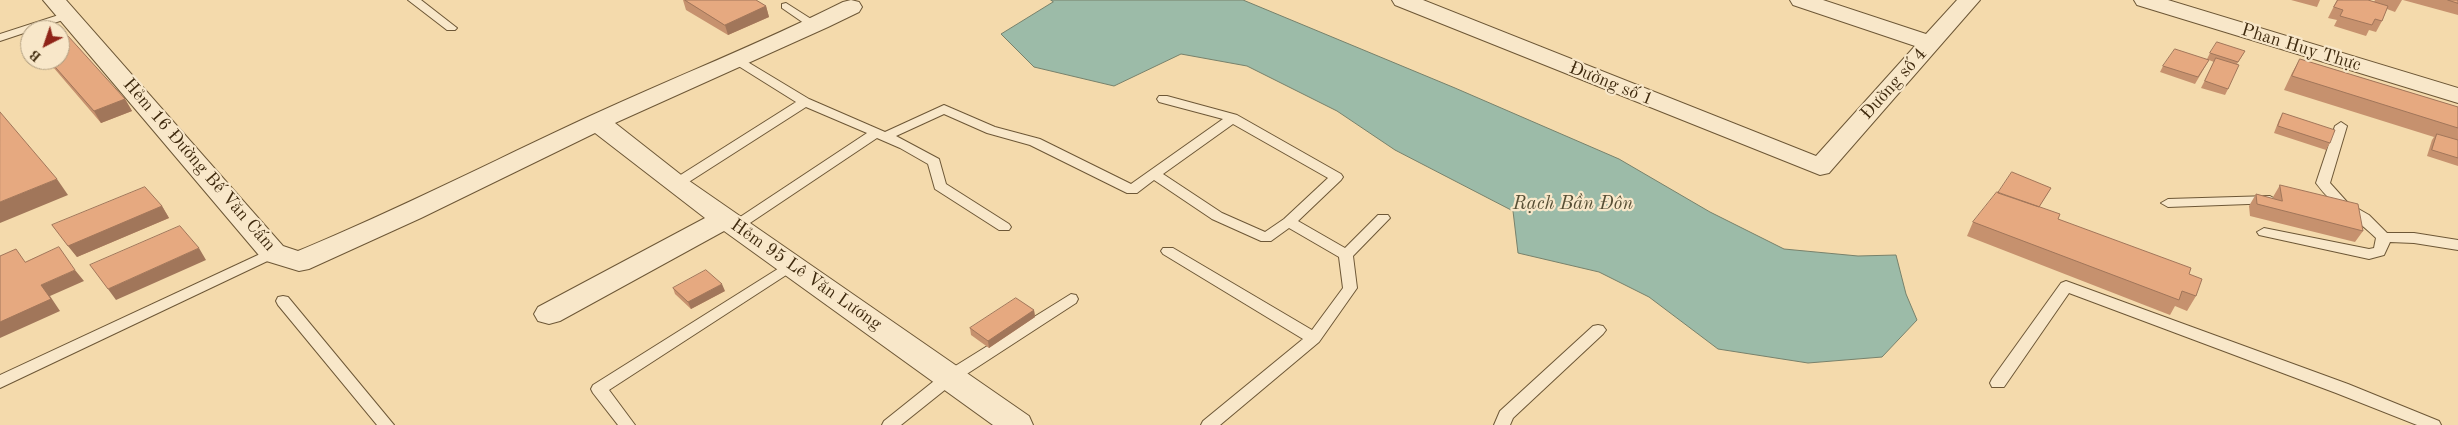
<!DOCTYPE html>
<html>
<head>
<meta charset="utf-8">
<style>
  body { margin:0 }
  #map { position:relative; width:2458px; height:425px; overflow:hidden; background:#f4daac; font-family:"Old Standard TT",serif }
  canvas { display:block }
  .north { position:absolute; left:20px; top:20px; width:50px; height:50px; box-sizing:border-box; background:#f8e7c9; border:1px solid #ae9c7f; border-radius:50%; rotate:221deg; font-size:14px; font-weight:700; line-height:20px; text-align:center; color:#402b0f }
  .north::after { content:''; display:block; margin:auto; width:18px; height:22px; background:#8f2418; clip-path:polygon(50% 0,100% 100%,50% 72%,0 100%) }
</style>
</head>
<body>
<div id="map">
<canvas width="2458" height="425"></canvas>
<div class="north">B</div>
</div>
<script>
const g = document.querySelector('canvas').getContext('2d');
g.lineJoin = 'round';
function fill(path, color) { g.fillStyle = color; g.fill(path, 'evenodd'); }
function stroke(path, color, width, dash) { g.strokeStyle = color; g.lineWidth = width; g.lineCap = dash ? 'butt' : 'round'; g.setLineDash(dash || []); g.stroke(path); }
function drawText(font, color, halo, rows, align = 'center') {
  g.font = font + ' "Old Standard TT",serif'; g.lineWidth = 4.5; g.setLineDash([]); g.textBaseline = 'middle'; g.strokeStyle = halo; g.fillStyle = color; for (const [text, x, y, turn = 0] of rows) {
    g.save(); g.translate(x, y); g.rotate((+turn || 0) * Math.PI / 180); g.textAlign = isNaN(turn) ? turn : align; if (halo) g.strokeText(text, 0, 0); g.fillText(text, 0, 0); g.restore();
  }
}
const water = new Path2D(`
  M1051,0H1243L1455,88L1619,159L1710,212L1784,249L1858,256L1896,255L1906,294L1917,320L1882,357L1808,363L1718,349L1649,297L1599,272L1518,253L1513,211L1395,150L1337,111L1247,66L1181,54L1114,86L1034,67L1001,34L1053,2Z`);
const service = new Path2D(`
  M408,0H421L457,28L455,30H447Z
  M786,3L819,24V28H811L782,8V4Z
  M68,12L72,13V17L0,41V34Z
  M736,55L809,99L885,132L944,105L995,127L1040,139L1131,184L1223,119L1159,102L1157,99L1159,96H1167L1237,115L1341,174L1343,177L1341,180L1298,221L1345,248L1378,215H1388L1390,218L1353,256L1357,288L1319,342L1220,425H1201L1203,421L1303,339L1163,254L1161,251L1163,248H1173L1312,330L1343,288L1339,257L1289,228L1271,241H1261L1212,219L1154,180L1137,193H1127L1030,145L987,133L944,114L896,136L939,159L946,184L1009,224L1011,227L1009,230H999L935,189L928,164L900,148L877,138L741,229H731L729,226L731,223L867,133L806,107L681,187H671L669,184L671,181L796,102L732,62L730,59L732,56ZM1233,124L1328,178L1284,219L1265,232L1222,213L1163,174Z
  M2341,122L2347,126L2330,183L2348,203L2369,215L2387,233H2414L2458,240V250L2414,243L2390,242L2384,255L2369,259L2259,235L2257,232L2264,228L2369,249L2374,248L2376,238C2355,217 2334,208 2316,183L2335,126Z
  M2270,196L2277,200L2275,203L2168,207L2161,203L2168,199Z
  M273,248L280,253L278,256L0,388V375Z
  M792,260L797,262L799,265L797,268L609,390L635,425H618L593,393L591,389L593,385Z
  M2066,281L2348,384L2439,421L2441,425H2417L2336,393L2069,293L2004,387H1992L1990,383L1992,379L2061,283Z
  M1071,294L1076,295L1078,299L1076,303L956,381L901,425H882L884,421L944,373Z
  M283,296L288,297L394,425H377L278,305L276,301L278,297Z
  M1598,325L1603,326L1606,330L1603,334L1513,418L1510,425H1494L1500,411L1593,326Z`);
const minor = new Path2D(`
  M43,0H66L283,246L298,251C397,210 493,161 590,116C674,77 760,44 843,2L851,0L859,2L862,7L859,12L828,27L615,123L685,178L1029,416L1033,425H993L724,231L560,321L549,324L538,321L534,314L538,307L705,218L595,133L421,218L309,269L299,271L263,260Z
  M1392,0H1423L1816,156L1915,46L1793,5L1790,0H1823L1926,34L1957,0H1980L1829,173L1820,175L1395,5Z
  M2134,0H2168L2458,88V103L2137,5Z`);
const wall = new Path2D(`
  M683,0H756L766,6L769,17L728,35L686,10Z
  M2291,0H2320L2317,7Z
  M2337,0H2368L2374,2L2375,0H2402L2395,12L2387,9L2382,21L2376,32L2369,30L2366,36L2334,26L2337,20L2328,18Z
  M2403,0H2458V15Z
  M2245,51L2237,64L2228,89L2225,95L2201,88L2214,62L2209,60L2195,84L2160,72L2163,66L2207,59L2210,53Z
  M2300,59L2458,107V166L2427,156L2432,140L2434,137L2284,90L2292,73Z
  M47,60H60L125,99L132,111L101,123Z
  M2283,113L2330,143L2326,150L2274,133L2279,120Z
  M2280,185L2363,231L2355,242L2250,216L2249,206L2256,194L2274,199L2273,197Z
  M2051,188L2039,207L2058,219L2189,274L2196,296L2187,311L2175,306L2170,315L1967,236L1973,222Z
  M162,206L169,218L77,257L52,225Z
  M673,288L725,291L691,309L675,294Z
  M1034,310L1035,317L989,348L971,335L970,328Z`);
const shadedWall = new Path2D(`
  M766,6L769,17L728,35L725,25Z
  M125,99L132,111L101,123L94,111Z
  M57,179L68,195L0,223V202Z
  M162,206L169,218L77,257L68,246Z
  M199,248L206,260L116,300L108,289Z
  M75,270L84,281L50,296L60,311L0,338V322L41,285Z
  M722,284L725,291L691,309L688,302Z
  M1034,310L1035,317L989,348L988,341Z`);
const building = new Path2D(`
  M685,0H756L766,6L725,25Z
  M2338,0H2368L2388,6L2382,21L2375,19L2372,25L2340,16L2343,10L2334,7Z
  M2448,0H2458V3Z
  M68,36L125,99L94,111L49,60H60V39Z
  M2217,42L2245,51L2238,62L2210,53Z
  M2175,49L2209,60L2198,77L2163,66Z
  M2216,58L2239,65L2228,89L2205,81Z
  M2300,59L2458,107V128L2292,76Z
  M0,112L57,179L0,202Z
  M2283,113L2335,130L2330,143L2278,126Z
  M2437,134L2458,140V158L2432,150Z
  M2012,172L2051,188L2039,207L1998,193Z
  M2280,185L2358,204L2363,231L2257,204L2256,194L2282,201Z
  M145,187L162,206L68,246L52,225Z
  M1997,192L2060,214L2058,219L2191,268L2189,274L2202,279L2196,296L2182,291L2179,300L1973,222Z
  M180,226L199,248L108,289L90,265Z
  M59,247L75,270L41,285L51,299L0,322V256L16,249L25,262Z
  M706,270L722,284L688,302L673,288Z
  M1016,298L1034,310L988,341L970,328Z`);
const streetNames = [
  ["Phan Huy Thực",2301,48,17],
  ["Đường số 1",1611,84,22],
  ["Đường số 4",1894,84,-48],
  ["Hẻm 16 Đường Bế Văn Cấm",199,165,49],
  ["Hẻm 95 Lê Văn Lương",806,275,35]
];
const waterNames = [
  ["Rạch Bần Đôn",1573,204]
];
fill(water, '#9cbba8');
stroke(water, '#77816b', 1);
stroke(service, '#6d5736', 2);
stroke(minor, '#6d5736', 2);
fill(service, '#f8e7c9');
fill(minor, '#f8e7c9');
fill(wall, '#c6916e');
fill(shadedWall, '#a1765a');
fill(building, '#e6a980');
stroke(building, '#a1765a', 1);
drawText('18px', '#402b0f', '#f8e7c9', streetNames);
drawText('italic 19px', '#574f35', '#f8e7c9', waterNames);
</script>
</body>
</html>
